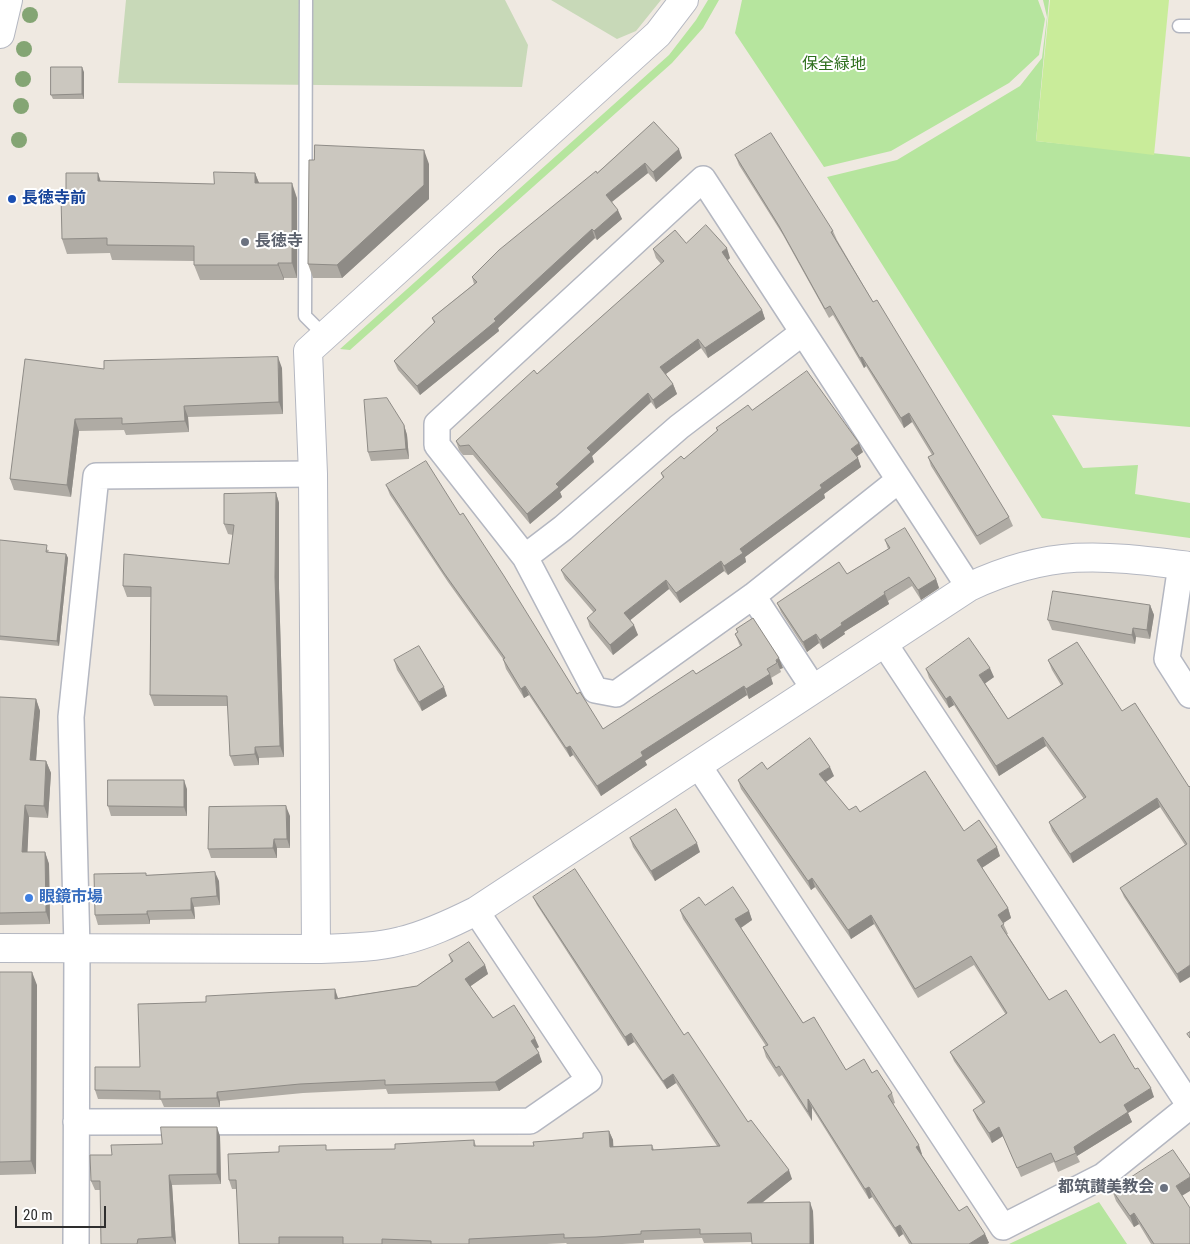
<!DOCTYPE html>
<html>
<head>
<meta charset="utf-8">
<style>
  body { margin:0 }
  #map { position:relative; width:1190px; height:1244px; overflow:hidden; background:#efe9e1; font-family:"Roboto Condensed",sans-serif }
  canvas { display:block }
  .scale { position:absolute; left:15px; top:1206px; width:91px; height:22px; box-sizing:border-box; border:2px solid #2e2e2e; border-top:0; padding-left:6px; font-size:15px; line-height:18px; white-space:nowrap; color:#2e2e2e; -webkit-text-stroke:4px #fff; paint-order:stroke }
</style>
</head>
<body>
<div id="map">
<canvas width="1190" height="1244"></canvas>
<div class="scale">20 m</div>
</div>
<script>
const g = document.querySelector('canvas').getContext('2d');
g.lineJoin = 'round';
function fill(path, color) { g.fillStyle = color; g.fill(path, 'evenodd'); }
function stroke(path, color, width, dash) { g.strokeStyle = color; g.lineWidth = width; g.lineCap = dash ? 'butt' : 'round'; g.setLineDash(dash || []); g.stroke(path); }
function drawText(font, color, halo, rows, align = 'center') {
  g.font = font + ' "Roboto Condensed","Noto Sans JP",sans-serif'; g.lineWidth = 4; g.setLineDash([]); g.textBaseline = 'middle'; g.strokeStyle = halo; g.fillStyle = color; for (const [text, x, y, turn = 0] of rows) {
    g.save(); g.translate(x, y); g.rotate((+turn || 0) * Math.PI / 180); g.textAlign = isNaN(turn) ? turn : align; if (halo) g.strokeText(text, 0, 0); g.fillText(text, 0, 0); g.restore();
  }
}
const green = new Path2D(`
  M708,0H719L703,28L672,63L350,350L340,349L669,55L696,20Z
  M742,0H1038L1045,19L1039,55L1009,83L891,151L824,167L735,33Z
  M1043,0H1049L1036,141L1190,157V427L1052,415L1083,468L1138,465L1135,494L1190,503V538L1042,518L827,177L897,160L1020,86L1042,58L1047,17Z
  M1099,1202L1127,1244H1009Z`);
const cemetery = new Path2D(`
  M126,0H505L528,45L522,87L118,83Z
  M551,0H661L636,31L617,39Z`);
const pitch = new Path2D(`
  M1050,0H1169L1154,155L1036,141Z`);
const service = new Path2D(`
  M306,0L305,316L325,336
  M1179,26H1190`);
const minor = new Path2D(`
  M899,480L753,596L616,694L595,690L525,557L437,445V424L703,179C791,315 881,450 969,587
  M525,557L563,528L679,427L802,333
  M1181,565L1167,659L1190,695
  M753,596L814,689
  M698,765L1003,1227L1103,1176L1190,1106L884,643
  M76,1122L530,1121L589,1080L476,911
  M76,1244L77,948L71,717L96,476L313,474`);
const tertiary = new Path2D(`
  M0,34L8,0
  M0,948L316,949C344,948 374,948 401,941C427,935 452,923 476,911L969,587C1052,548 1102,555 1190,566
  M316,949L313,474L308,351L658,34L684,0`);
const trees = [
  [30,15],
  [24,49],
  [23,79],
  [21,106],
  [19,140]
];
const wall = new Path2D(`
  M84,72V99H53L51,95Z
  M654,122L682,158L656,182L648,173L612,202L622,219L597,240L595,238L498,328L499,331L420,395L398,370L394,361L434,323L432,318L474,284L472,277L597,173Z
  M735,155L833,231L837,240L873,302L1009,517L1013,526L980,545L931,466L928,457L932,455L912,422L904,428L866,366L864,368L833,315L829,318L783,235L739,165Z
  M429,164V199L342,278H313L308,264Z
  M255,173L259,183L297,198V278H284V280H200L194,265V261L112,260L110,253L67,254L62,239L66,196L101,182L214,184Z
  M686,243L730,258L727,260L762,310L765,319L708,358L701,348L666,374L673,384L677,394L656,409L651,402L592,456L594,462L560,492L562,497L530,524L473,455H463L459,450L456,441L537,374L661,264L656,258L653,249Z
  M282,368L283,414L188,417L189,432L126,435L124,430L79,431L71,497L14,490L10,479L104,369Z
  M752,410L863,452L857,456L861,467L824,494L825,498L745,557L746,562L728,575L724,571L680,603L669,589L630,620L638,635L613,655L590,627L587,618L594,613L565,579L561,570L663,478L661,473L684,459L717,431L716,428Z
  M404,425L407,435L409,459L371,461L368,452Z
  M386,485L460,515L577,694L603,729L696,674L740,646L735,634L738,632L736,629L783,668L780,669L781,672L771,678L773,684L749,699L747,695L645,761L647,765L601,796L573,755L570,757L529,695L524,698L506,669L503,659L448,582L390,495Z
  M276,493L279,503V588L284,757L259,758V765L234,766L230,756L228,706H154L150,695L151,597H127L123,586L229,564L233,535L228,534L224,524Z
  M0,540L49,550L48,552L66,554L68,558L59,646L0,640Z
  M885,540L936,579L939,588L921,600L912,586L888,601L889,604L844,632L845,634L823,649L819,643L807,652L781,612L777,603L847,574L888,549Z
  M1150,605L1154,615L1150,639L1136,637L1135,644L1052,630L1048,620Z
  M394,660L447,696L422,711L397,670Z
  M1048,660L1122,711L1189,787L1180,983L1124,897L1120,888L1185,845L1160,807L1073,863L1052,831L1049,822L1084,799L1046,746L999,776L954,705L949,708L929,678L926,669L994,677L985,683L1008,719L1061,685L1052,670Z
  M0,697L36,699L40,711L36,761H46L51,773L48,818L29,817L27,852H45L49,864L50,924L0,925Z
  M767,769L834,776L825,782L849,810L964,831L1000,856L982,868L1008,908L1011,918L1003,923L1008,934H1007L1049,1000L1100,1043L1135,1069L1154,1097L1128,1113L1132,1122L1077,1156L1080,1162L1058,1172L1054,1162L1021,1177L1003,1136L992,1143L977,1119L973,1110L983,1104L954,1061L950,1052L1006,1015L974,965L918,998L874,924L851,939L815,887L811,890L741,789L738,780Z
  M187,789V816H111L108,806Z
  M290,816V848H277V858H211L208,849Z
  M630,838L700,852L655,881L633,847Z
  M147,875L219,881L220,905L194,907L195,919L150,920V924L98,925L95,915Z
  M533,897L684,1035L748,1122L792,1179L762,1203L813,1211L814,1244H752V1242L704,1243L702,1238L644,1240V1243L622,1244H567L566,1243L547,1244H239L237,1189H232L229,1180L327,1150L395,1149L474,1140L476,1146H534L583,1138L609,1131L613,1140V1146L652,1145L654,1150L717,1146L676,1083L667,1089L634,1042L628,1046L537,905Z
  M705,905L749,911L752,920L741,928L803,1023L846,1070L872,1073L892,1093L895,1103L893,1104L922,1155L959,1211L985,1234L989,1243L987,1244H909L903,1234L899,1237L872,1197L869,1199L812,1108V1121L782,1075L779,1077L766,1057L763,1047L766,1046L683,919L680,910Z
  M449,955L485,965L488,974L470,986L493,1018L539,1047L536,1049L542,1062L499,1091L388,1094L386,1089L303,1093L220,1101V1107H164L161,1100L98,1099L95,1090L140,1067L338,998L417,986L451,962Z
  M0,972L37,985L36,1174L0,1175Z
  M220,1136L221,1184L172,1185L176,1244H101L100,1190H95L91,1181L112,1155L162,1144Z
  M1112,1190L1182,1196L1190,1244H1151L1139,1224L1134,1227L1116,1201Z`);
const shadedWall = new Path2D(`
  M82,67L84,72V99L82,94Z
  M679,149L682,158L656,182L653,172Z
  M424,150L429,164V199L342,278L337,265Z
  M645,163L648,173L609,204L606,195Z
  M98,173L103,188L98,181Z
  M255,173L261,188L255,183Z
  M292,183L297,198V278L292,263Z
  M618,210L622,219L597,240L594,231Z
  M592,229L595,238L498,328L499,331L420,395L417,386L494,319Z
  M727,248L730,258L726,262L722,252Z
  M278,263L284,278V280L278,265Z
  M762,310L765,319L708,358L705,348Z
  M698,339L701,348L663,376L660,367Z
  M278,357L282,368L283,414L279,402Z
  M862,357L866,366L864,368L860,358Z
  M673,384L677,394L656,409L653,400Z
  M648,393L651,402L592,456L594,462L560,492L562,497L530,524L527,514L556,484L587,448Z
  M184,406L188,417L189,432L185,421Z
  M909,413L912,422L904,428L901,418Z
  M75,419L79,431L71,497L67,485Z
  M404,425L407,435L409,459L406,449Z
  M859,443L863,452L855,458L851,449Z
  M858,458L861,467L824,494L825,498L745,557L746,562L728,575L724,566L740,549L820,485Z
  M276,493L279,503V588L284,757L280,746L275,577Z
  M66,554L68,558L59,646L57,641Z
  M721,561L724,571L680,603L676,593Z
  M936,579L939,588L921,600L918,590Z
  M666,580L669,589L628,622L624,613Z
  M885,594L889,604L844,632L845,634L823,649L820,640L841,623Z
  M1150,605L1154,615L1150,639L1147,630Z
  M634,625L638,635L613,655L610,645Z
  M1133,628L1136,637L1135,644L1132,635Z
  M816,634L819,643L807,652L803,642Z
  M779,658L783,668L780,669L776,660Z
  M990,668L994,677L983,685L979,675Z
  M770,674L773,684L749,699L746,689Z
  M525,686L529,695L524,698L521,689Z
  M744,686L747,695L645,761L647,765L601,796L597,786L641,752Z
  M444,687L447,696L422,711L419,702Z
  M950,696L954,705L949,708L946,699Z
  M36,699L40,711L35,772L30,760Z
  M1043,737L1046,746L999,776L996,766Z
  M570,746L573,755L570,757L566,748Z
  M255,747L259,758V765L255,754Z
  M46,761L51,773L48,818L44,806Z
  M830,767L834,776L823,784L819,774Z
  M184,780L187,789V816L184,807Z
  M1157,798L1160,807L1073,863L1070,854Z
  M25,805L29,817L27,864L22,852Z
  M286,806L290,816V848L287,839Z
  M274,839L277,848V858L273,848Z
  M697,843L700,852L655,881L651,871Z
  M997,847L1000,856L980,869L977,860Z
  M45,852L49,864L50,924L46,912Z
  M215,872L219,881L220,905L217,896Z
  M812,878L815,887L811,890L808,881Z
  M191,898L194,907L195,919L191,910Z
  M1008,908L1011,918L1002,924L998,915Z
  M147,911L150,920V924L147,914Z
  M749,911L752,920L739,929L735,919Z
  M871,915L874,924L851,939L848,930Z
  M485,965L488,974L468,988L465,979Z
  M1190,965V977L1180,983L1177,974Z
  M32,972L37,985L36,1174L31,1161Z
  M335,989L338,998L339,1008L335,999Z
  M631,1033L634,1042L628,1046L625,1037Z
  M535,1038L539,1047L534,1050L531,1041Z
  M539,1053L542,1062L499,1091L495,1082Z
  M673,1074L676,1083L667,1089L663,1081Z
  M1151,1088L1154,1097L1128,1113L1132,1122L1077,1156L1074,1147L1124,1105Z
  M217,1092L220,1101V1107L217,1098Z
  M808,1099L812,1108V1121L808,1112Z
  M217,1127L220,1136L221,1184L217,1174Z
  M999,1127L1003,1136L992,1143L989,1133Z
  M609,1131L613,1140L614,1156L610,1147Z
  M919,1145L922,1154L920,1156L916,1147Z
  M789,1170L792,1179L750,1212L747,1203Z
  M169,1175L172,1185L176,1244L172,1237Z
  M1190,1177V1191L1180,1197L1176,1186Z
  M869,1187L872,1197L869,1199L865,1189Z
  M810,1202L813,1211L814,1244H810Z
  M1134,1213L1139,1224L1134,1227L1130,1216Z
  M900,1225L903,1234L899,1237L895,1228Z
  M985,1234L989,1243L987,1244H969Z`);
const building = new Path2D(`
  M51,67H82V94L51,95Z
  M654,122L679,149L653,172L645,163L606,195L618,210L594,231L592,229L494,319L496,321L417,386L394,361L435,322L432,318L477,282L472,277L499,250L596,171L597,173Z
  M771,133L833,231L831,232L873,302L877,300L1009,517L977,536L928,457L934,454L909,413L901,418L862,357L860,358L830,306L825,309L779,226L735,155Z
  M315,145L424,150V185L337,265L308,264L309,160H314Z
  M214,172L255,173V183H292V263H278V265H194V246L107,245V238L62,239L61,197L66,196V173H98V181L214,184Z
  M706,225L727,248L722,252L762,310L705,348L698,339L660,367L673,384L653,400L648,393L587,448L591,452L556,484L559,487L527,514L469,445L460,446L456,441L534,370L537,374L664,261L653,249L675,230L686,243Z
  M278,357L279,402L184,406L185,421L122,424V418L75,419L67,485L10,479L25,359L104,369V361Z
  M807,371L859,443L851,449L858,458L820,485L822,488L740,549L743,553L724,566L721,561L676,593L666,580L624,613L634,625L610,645L587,618L596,610L561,570L664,477L661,473L681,456L684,459L718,430L716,428L748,405L752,410Z
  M387,398L404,425L406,449L368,452L364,400Z
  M426,461L460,515L463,513L504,576L577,694L580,692L603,729L693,670L696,674L742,645L735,634L738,632L736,629L753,618L779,658L776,660L777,663L767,669L770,674L746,689L744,686L641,752L643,756L597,786L570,746L566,748L525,686L521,689L503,659L505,658L444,573L386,485Z
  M276,493L275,577L280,746L255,747V754L230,756L227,696L150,695L151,587L123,586L124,554L229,564L234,525L224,524V494Z
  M905,528L936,579L918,590L909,577L884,592L885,594L841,623L842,625L820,640L816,634L803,642L777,603L839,562L847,574L890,548L885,540Z
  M0,540L47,545L46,552L66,554L57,641L0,636Z
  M1053,591L1150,605L1147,630L1133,628L1132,635L1048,620Z
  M969,638L990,668L979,675L1008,719L1063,684L1048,660L1077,642L1122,711L1135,703L1189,787L1190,786V965L1177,974L1120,888L1187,844L1157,798L1070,854L1049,822L1086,797L1043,737L996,766L950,696L946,699L926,669Z
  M419,646L444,687L419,702L394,660Z
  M0,697L36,699L30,760L46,761L44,806L25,805L22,852H45L46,912L0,913Z
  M810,738L830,767L819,774L849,810L856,806L860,812L925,771L964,831L979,820L997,847L977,860L1008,908L998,915L1004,924L1001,926L1049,1000L1066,990L1100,1043L1114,1034L1135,1069L1138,1068L1151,1088L1124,1105L1128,1112L1074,1147L1076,1153L1055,1162L1051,1153L1017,1168L999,1127L989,1133L973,1110L985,1102L950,1052L1007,1013L971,956L915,989L871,915L848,930L812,878L808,881L738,780L762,762L767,769Z
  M108,780H184V807L108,806Z
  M286,806L287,839H274L273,848L208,849L209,807Z
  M676,809L697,843L651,871L630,838Z
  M575,869L684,1035L688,1032L748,1122L751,1120L789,1170L747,1203L810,1202V1244H752L751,1233L700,1234V1229L641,1231V1234L596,1237L564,1238V1234L469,1239V1244H431V1241L382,1239V1244H343V1237H279V1244H239L236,1180H229L228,1154L279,1152V1146L326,1145V1150L395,1149V1144L474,1140V1146H534L533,1142L583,1138V1133L609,1131L610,1147L652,1145V1150L720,1146L673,1074L663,1081L631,1033L625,1037L533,897Z
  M215,872L217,896L191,898V910L147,911V914L95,915L94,874L146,873V875Z
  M733,887L749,911L735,919L803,1023L814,1017L846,1070L864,1059L872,1073L877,1070L892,1093L888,1096L919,1145L916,1147L959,1211L967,1206L985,1234L969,1244H912L900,1225L895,1228L869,1187L865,1189L808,1099V1112L779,1066L776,1068L763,1047L768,1045L680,910L699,897L705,905Z
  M469,942L485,965L465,979L493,1018L514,1005L535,1038L531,1041L539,1053L495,1082L385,1085V1080L300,1084L217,1092V1098L160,1099V1091L95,1090V1067H140L138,1004L206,1002V996L335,989V999L417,986L453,961L449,955Z
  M0,972H32L31,1161L0,1162Z
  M1190,1032V1038L1187,1034Z
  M161,1127H217V1174L169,1175L172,1237L138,1239L137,1244H101L100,1181H91L90,1155H112L111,1145L162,1144Z
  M1173,1150L1190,1175V1177L1176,1186L1190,1208V1244H1154L1134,1213L1130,1216L1112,1190Z`);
const markers = [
  [12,199,5,"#1a4fb4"],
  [245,242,5,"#6b7280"],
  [29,898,5,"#3f7fe0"],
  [1164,1188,5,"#6b7280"]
];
const parkNames = [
  ["保全緑地",834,65]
];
const transitNames = [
  ["長徳寺前",22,199]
];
const worshipNames = [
  ["長徳寺",255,242],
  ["都筑讃美教会",1154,1188,"right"]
];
const shopNames = [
  ["眼鏡市場",39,898]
];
fill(green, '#b6e59e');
fill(cemetery, '#c8d9b8');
fill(pitch, '#c9ec9a');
stroke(service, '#b4b7c1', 15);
stroke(minor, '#b4b7c1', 28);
stroke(tertiary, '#b4b7c1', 30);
stroke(service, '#fff', 12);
stroke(minor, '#fff', 25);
stroke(tertiary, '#fff', 28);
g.fillStyle = '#84a574';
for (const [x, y] of trees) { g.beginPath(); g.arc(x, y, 8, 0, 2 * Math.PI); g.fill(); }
fill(wall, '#afaba4');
fill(shadedWall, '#8e8b86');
fill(building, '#cbc7bf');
stroke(building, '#8e8b86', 1);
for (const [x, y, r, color] of markers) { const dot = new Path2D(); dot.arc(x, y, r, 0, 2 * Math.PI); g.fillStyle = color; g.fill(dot); stroke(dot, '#fff', 2); }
drawText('16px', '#2c6e1b', '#fff', parkNames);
drawText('bold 16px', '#164399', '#fff', transitNames, 'left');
drawText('bold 16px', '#5b616d', '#fff', worshipNames, 'left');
drawText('bold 16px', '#366cbe', '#fff', shopNames, 'left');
</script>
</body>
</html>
